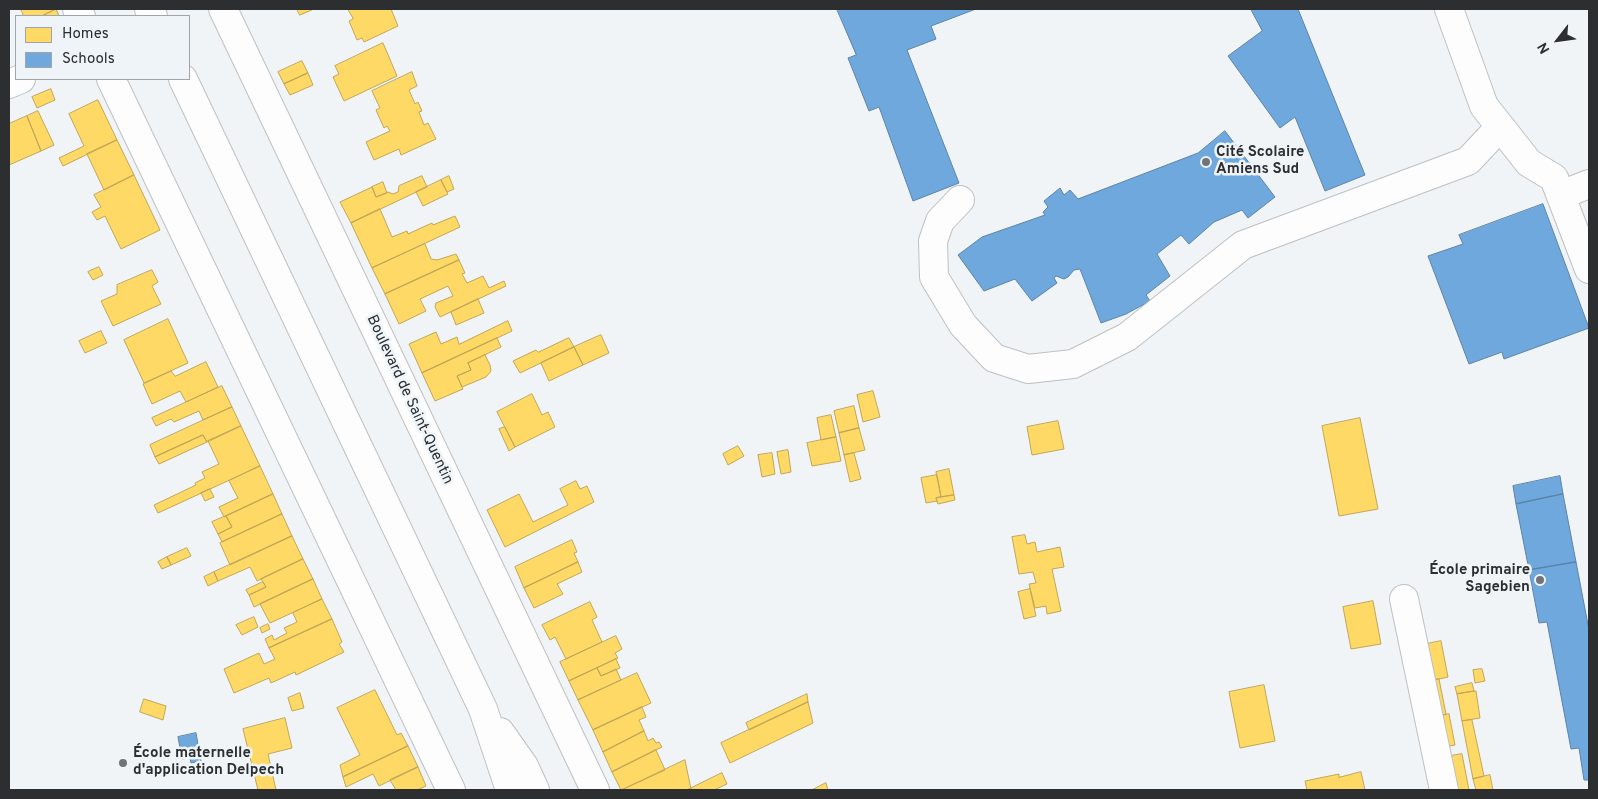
<!DOCTYPE html>
<html>
<head>
<meta charset="utf-8">
<style>
  body { margin:0 }
  #map { position:relative; width:1598px; height:799px; overflow:hidden; background:#f1f4f7; font-family:Overpass,sans-serif }
  canvas { display:block }
  .frame { position:absolute; inset:0; border:10px solid #2c2e30; pointer-events:none }
  .legend { position:absolute; left:15px; top:15px; width:175px; height:65px; box-sizing:border-box; background:#eff4f9; border:1px solid #a1a5a9; margin:0; padding:6px 9px; list-style:none; font-size:15px; color:#2c2e30 }
  .legend li { display:flex; align-items:center; gap:10px; height:25px }
  .legend b { width:25px; border:1px solid #a1a5a9 }
  .north { position:absolute; left:1533px; top:15px; width:50px; height:50px; -webkit-text-stroke:4px #eff4f9; paint-order:stroke; rotate:240deg; font-size:14px; font-weight:700; line-height:20px; text-align:center; color:#2c2e30 }
  .north::after { content:''; display:block; margin:auto; width:18px; height:22px; background:#2c2e30; clip-path:polygon(50% 0,100% 100%,50% 72%,0 100%) }
</style>
</head>
<body>
<div id="map">
<canvas width="1598" height="799"></canvas>
<div class="frame"></div>
<ul class="legend">
<li><b style="height:14px;background:#ffd966"></b>Homes</li>
<li><b style="height:14px;background:#6fa8dc"></b>Schools</li>
</ul>
<div class="north">N</div>
</div>
<script>
const g = document.querySelector('canvas').getContext('2d');
g.lineJoin = 'round';
function fill(path, color) { g.fillStyle = color; g.fill(path, 'evenodd'); }
function stroke(path, color, width, dash) { g.strokeStyle = color; g.lineWidth = width; g.lineCap = dash ? 'butt' : 'round'; g.setLineDash(dash || []); g.stroke(path); }
function drawText(font, color, halo, rows, align = 'center') {
  g.font = font + ' Overpass,sans-serif'; g.lineWidth = 5; g.setLineDash([]); g.textBaseline = 'middle'; g.strokeStyle = halo; g.fillStyle = color; for (const [text, x, y, turn = 0] of rows) {
    g.save(); g.translate(x, y); g.rotate((+turn || 0) * Math.PI / 180); g.textAlign = isNaN(turn) ? turn : align; if (halo) g.strokeText(text, 0, 0); g.fillText(text, 0, 0); g.restore();
  }
}
const homes = new Path2D(`
  M21,9H56L42,16H24Z
  M56,9L59,16H42Z
  M297,9H314L300,15Z
  M348,9H391L398,26L364,42L362,38L357,40L349,21L353,19Z
  M383,43L397,76L344,101L333,77L339,74L335,66Z
  M302,61L308,73L284,84L278,72Z
  M412,72L417,86L409,90L415,104L418,102L422,111L419,112L424,125L428,123L436,139L401,155L399,149L374,160L366,142L390,131L387,126L384,128L376,110L380,108L372,91Z
  M308,73L313,85L290,95L284,84Z
  M51,89L55,100L37,108L32,97Z
  M98,100L117,140L63,166L59,158L84,146L69,114Z
  M38,111L54,145L41,151L27,116Z
  M27,116L41,151L9,165V124Z
  M117,140L134,175L104,190L87,154Z
  M134,175L160,230L121,249L105,216L97,220L92,212L101,207L94,195Z
  M422,176L427,187L351,223L340,202L372,187L376,197L388,192L393,194L398,192L399,186Z
  M449,176L454,189L447,192L441,180Z
  M441,180L448,194L423,206L416,192Z
  M383,182L387,193L376,197L372,187Z
  M380,209L392,237L407,231L408,234L432,223L433,225L455,216L460,227L372,268L351,223Z
  M425,244L431,259L437,260L456,254L459,260L385,294L372,268Z
  M459,260L465,273L462,274L467,283L483,276L489,288L504,281L506,286L440,317L435,307L436,303L453,296L448,286L420,299L426,311L399,324L385,294Z
  M99,267L103,275L93,280L88,272Z
  M152,270L158,282L152,286L161,304L113,326L101,301L117,294V285Z
  M478,299L484,313L456,325L451,312Z
  M168,319L188,363L144,383L124,340Z
  M508,321L512,331L422,373L409,344L436,332L441,344L457,337L459,344Z
  M101,331L107,343L85,353L79,341Z
  M601,335L609,353L583,365L574,347Z
  M497,338L501,347L468,363L471,370L457,376L463,389L435,401L422,373Z
  M569,338L574,347L520,373L513,361L536,350L538,352Z
  M574,347L583,365L549,381L541,363Z
  M485,355L490,365L491,371L486,377L462,387L457,376L471,370L468,363Z
  M206,362L218,387L186,402L180,391L152,404L143,384L171,371L175,376Z
  M222,386L232,407L203,420L199,411L174,422L171,419L156,426L152,418Z
  M873,391L880,417L863,422L857,395Z
  M532,394L542,415L548,412L555,427L515,447L497,412Z
  M854,406L859,428L839,433L834,411Z
  M232,407L241,426L207,442L203,435L155,457L150,445Z
  M831,415L836,437L821,440L817,418Z
  M1360,418L1378,509L1339,516L1322,426Z
  M1058,421L1064,449L1032,455L1027,427Z
  M241,426L260,466L158,513L154,505L196,485L195,483L205,478L202,472L219,464L208,441Z
  M505,427L515,447L509,451L499,429Z
  M859,428L865,450L844,455L839,433Z
  M203,435L207,442L159,464L155,457Z
  M836,437L841,461L812,466L807,443Z
  M738,446L744,456L728,465L723,454Z
  M788,450L791,472L781,474L777,452Z
  M772,453L775,474L762,477L758,455Z
  M854,453L861,479L850,482L844,455Z
  M260,466L273,494L224,517L219,507L238,498L229,481Z
  M949,469L954,495L941,497L936,472Z
  M937,475L941,497L936,498L937,501L926,503L921,478Z
  M576,481L580,489L587,486L594,502L505,547L487,510L519,494L533,522L568,505L560,489Z
  M210,489L214,497L205,501L201,493Z
  M273,494L282,514L222,542L218,534L232,527L226,516Z
  M954,495L955,500L938,504L936,498Z
  M282,514L292,536L230,565L220,543Z
  M226,516L232,527L218,534L212,522Z
  M1025,535L1027,544L1035,542L1037,552L1060,547L1064,567L1052,569L1061,611L1047,614L1046,606L1035,608L1029,584L1036,583L1033,572L1019,574L1012,537Z
  M292,536L303,559L257,581L250,567L218,581L214,572Z
  M572,540L577,552L574,553L578,562L524,588L515,567Z
  M187,548L191,556L171,565L167,557Z
  M167,557L171,565L162,569L158,562Z
  M303,559L313,579L254,607L249,595L266,587L261,579Z
  M578,562L582,572L557,584L563,594L534,608L524,588Z
  M214,572L218,581L208,586L204,577Z
  M313,579L322,599L270,623L260,604Z
  M263,582L266,587L249,595L246,590Z
  M1030,589L1036,616L1024,619L1018,592Z
  M322,599L332,619L269,648L265,639L272,635L274,640L287,633L284,628L297,622L293,613Z
  M1373,601L1381,644L1351,649L1343,607Z
  M590,602L597,617L592,620L602,642L566,659L555,637L550,640L542,625Z
  M254,617L258,627L242,635L236,625Z
  M332,619L342,642L339,644L344,652L296,675L295,672L271,683L269,678L234,693L224,669L259,653L264,664L275,659L269,648Z
  M268,624L270,629L262,633L260,628Z
  M616,636L622,649L615,653L618,658L569,681L560,662Z
  M1441,641L1448,677L1430,681L1422,645Z
  M616,659L620,668L601,676L597,668Z
  M597,668L601,676L616,669L621,680L578,700L569,681Z
  M1482,669L1485,681L1475,683L1473,670Z
  M637,673L651,703L593,730L578,700Z
  M1439,679L1446,714L1437,717L1430,681Z
  M1472,683L1474,691L1457,694L1455,687Z
  M1264,685L1275,741L1240,748L1229,692Z
  M375,690L397,735L401,733L408,746L343,777L340,765L360,755L337,708Z
  M1474,691H1476L1480,718L1462,721L1457,694Z
  M300,693L304,708L292,711L288,698Z
  M807,694L808,702L749,730L746,723Z
  M144,699L166,706L163,720L140,712Z
  M808,702L813,723L730,763L721,743Z
  M642,707L646,717L639,720L644,731L603,752L593,730Z
  M1449,714L1455,745L1444,747L1437,717Z
  M285,718L292,748L268,754L276,790H258L243,729Z
  M1472,720L1484,776L1473,779L1462,721Z
  M644,731L648,741L653,738L656,743L659,742L662,747L612,772L603,752Z
  M408,746L418,767L379,786L373,774L346,787L343,777Z
  M656,750L665,770L621,790L612,772Z
  M1462,754L1469,790H1452L1445,757Z
  M685,760L691,789L687,790H622Z
  M418,767L426,786L417,790H396L390,780Z
  M1361,772L1365,790H1307L1305,781L1339,774V777Z
  M722,773L727,784L714,790H687Z
  M1490,775L1493,790H1476L1473,779Z
  M826,783L828,790H812Z`);
const schools = new Path2D(`
  M837,9H976L931,26L936,39L907,50L959,183L913,201L879,107L869,111L848,58L856,55Z
  M1251,9H1298L1365,175L1325,191L1295,117L1280,128L1228,56L1262,31Z
  M1225,131L1275,197L1248,218L1242,210L1214,222L1189,244L1181,235L1157,254L1170,276L1146,295L1150,301L1126,314L1101,323L1080,269L1074,270L1068,277L1064,279L1056,276L1054,278L1057,283L1032,301L1015,279L984,291L958,255L982,237L1045,215L1043,212L1048,207L1044,201L1060,188L1064,195L1070,190L1078,199L1198,153Z
  M1543,204L1589,328L1504,359L1502,352L1469,364L1428,256L1463,244L1459,235Z
  M1560,476L1563,494L1516,504L1513,486Z
  M1563,494L1576,562L1529,570L1516,504Z
  M1576,562L1589,630V780H1584L1579,748L1571,749L1547,622L1539,623L1529,570Z
  M196,733L200,756L182,759L178,737Z
  M200,756L201,761L191,763L190,758Z`);
const minor = new Path2D(`
  M77,9L81,16
  M223,9L595,790
  M1449,9L1484,106L1529,163L1554,178L1589,269
  M111,79L451,790
  M9,84L21,79
  M1561,195L1589,184
  M960,200L940,221L933,241L934,277L963,325L994,358L1028,369L1073,364L1127,337L1243,245L1468,161L1500,127
  M1404,599L1444,790`);
const major = new Path2D(`
  M149,9L153,16
  M183,79L483,709L510,790
  M500,732L524,766L535,790`);
const markers = [
  [1206,162,5,"#717376"],
  [1540,580,5,"#717376"],
  [123,763,5,"#717376"]
];
const poiNames = [
  ["Cité Scolaire",1216,153],
  ["Amiens Sud",1216,170],
  ["École primaire",1530,571,"right"],
  ["Sagebien",1530,588,"right"],
  ["École maternelle",133,754],
  ["d'application Delpech",133,771]
];
const streetNames = [
  ["Boulevard de Saint-Quentin",409,400,65]
];
fill(homes, '#ffd966');
stroke(homes, '#c0a656', 1);
fill(schools, '#6fa8dc');
stroke(schools, '#5b83a8', 1);
stroke(minor, '#bec0c2', 30);
stroke(major, '#bec0c2', 30);
stroke(minor, '#fdfdfe', 28);
stroke(major, '#fdfdfe', 28);
for (const [x, y, r, color] of markers) { const dot = new Path2D(); dot.arc(x, y, r, 0, 2 * Math.PI); g.fillStyle = color; g.fill(dot); stroke(dot, '#eff4f9', 2); }
drawText('bold 15px', '#2c2e30', '#eff4f9', poiNames, 'left');
drawText('15px', '#2c2e30', '#eff4f9', streetNames);
</script>
</body>
</html>
